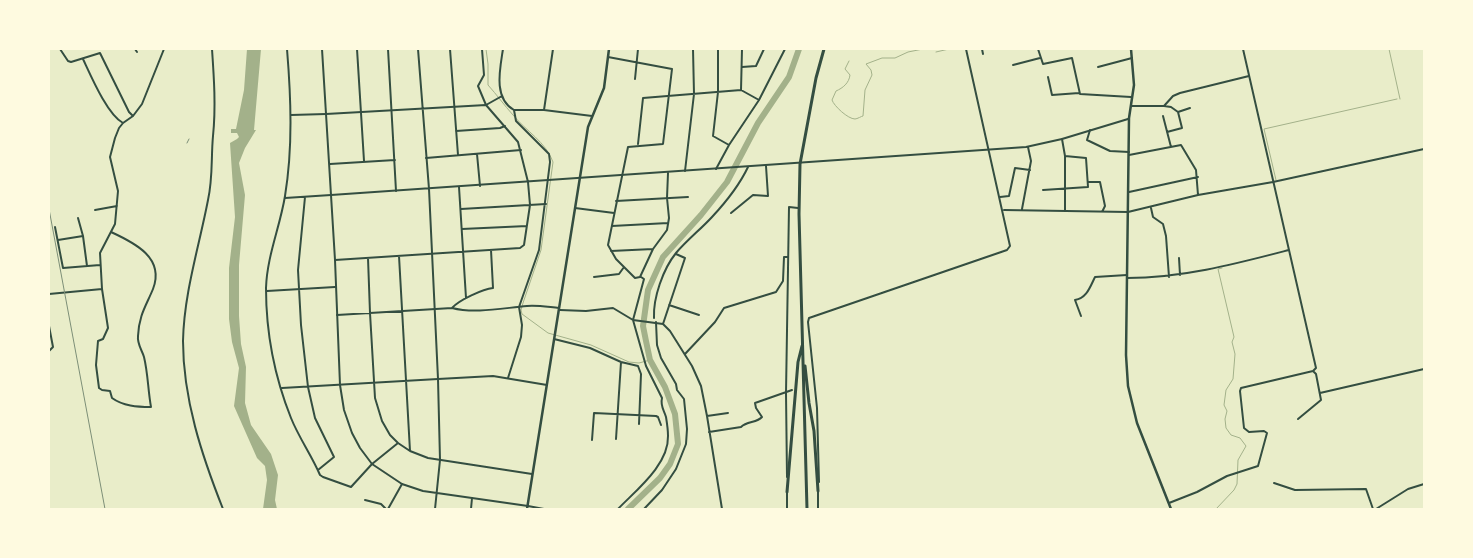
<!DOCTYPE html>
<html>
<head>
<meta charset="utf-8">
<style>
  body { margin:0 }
  #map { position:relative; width:1473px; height:558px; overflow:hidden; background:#e9edc9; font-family:Quicksand,sans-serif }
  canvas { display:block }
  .frame { position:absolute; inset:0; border:50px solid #fefae0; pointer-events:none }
</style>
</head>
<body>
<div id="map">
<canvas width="1473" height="558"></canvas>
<div class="frame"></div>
</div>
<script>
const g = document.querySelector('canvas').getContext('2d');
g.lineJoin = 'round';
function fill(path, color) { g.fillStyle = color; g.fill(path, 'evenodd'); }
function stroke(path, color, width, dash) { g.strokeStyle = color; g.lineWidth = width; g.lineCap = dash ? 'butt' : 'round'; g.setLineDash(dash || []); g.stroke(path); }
const water = new Path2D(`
  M247,49H261L254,130H256L245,148L239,163L245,195L239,265V316L241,344L246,367L245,403L251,425L271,454L278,475L275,500L277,509H263L267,480L265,466L257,458L234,406L239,368L232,342L229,319V268L235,217L230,143L237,139L239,137L237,133H231V129H236L244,90Z`);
const stream = new Path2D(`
  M486,49L488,64V85C497,95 504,105 513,115C526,131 546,142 553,162L541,250L523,303L521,310L522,314L548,333L591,345L629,362L639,363L650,360
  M1389,49L1400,99
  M936,52L949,49
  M849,61L845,69L850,75C849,83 843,88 836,91L832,100C834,106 848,119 855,119C857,119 862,116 863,116L865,90L872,75L871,70L866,64L882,58H895L908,52L923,49
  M1276,180L1264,129L1397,99
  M1216,509L1234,490L1237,484L1238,460L1246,446L1240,438L1231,435L1226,428L1225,419L1227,411L1224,405L1226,390L1233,379L1235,354L1232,342L1234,337L1218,269L1222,268`);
const river = new Path2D(`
  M628,509L660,478L670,464L678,444L675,414L665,387L650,360L646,341L643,326L648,290L663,257L701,215L727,182L758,123L789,77L799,49`);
const minor = new Path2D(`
  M60,49L68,61L71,62L100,53L129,112L133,116
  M135,49L137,52
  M212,49C214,78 216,107 213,136C211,157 213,178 208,200C199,247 184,293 183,341C183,399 202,456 223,509
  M287,49C291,98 293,147 285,196C280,227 267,256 266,288C266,332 275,378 291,418C299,438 312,456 320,475L323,477L351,487L372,464L398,443
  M357,49L364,161
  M388,49L396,191
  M450,49L458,155
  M482,49L484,75L478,86L486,105L502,96
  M503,49C500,69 493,98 514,110L516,121L549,154L550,162L539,250L519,307L522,325L521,337L508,378
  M718,49V92L713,136L729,145
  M982,49L983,54
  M1038,49L1043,64L1072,58L1080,94L1131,97
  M1243,49L1316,368L1313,371
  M608,57L672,69L663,144L628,147L608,245L616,259L635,278L640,277L653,249L667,230L669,218L667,198L668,173
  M83,59C91,76 107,114 123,123
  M1013,65L1040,58
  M742,67L756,66L764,49
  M1098,67L1132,58
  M1048,77L1052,95L1079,93
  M635,79L638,49
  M741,90L742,49
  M1132,106H1164L1173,96L1180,93L1249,76
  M1164,106L1171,107L1178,112
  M514,110H544L592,116
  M544,110L553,49
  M291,115L326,114
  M1163,116L1171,147
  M1090,130L1087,140L1110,151L1129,152
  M456,131L500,128L505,126
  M1167,132L1182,128L1178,112L1190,108
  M1062,139L1065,156V211
  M638,144L643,98L741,90L759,100
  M477,154L480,186
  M1129,155L1181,145L1196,170L1198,195
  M426,158L521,150
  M330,164L395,160
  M716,169L729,145L759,100L785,49
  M685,171L694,94L693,49
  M1088,182H1100L1105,206L1102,212
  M459,187L466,298
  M1043,190L1088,187L1086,158L1065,156
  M1129,192L1198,177
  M305,197L298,270L301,325L308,387L315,418L334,457L318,470
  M1000,197L1009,196L1015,168L1030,170
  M285,198L331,195
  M616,201L688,197
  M575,208L614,213
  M1151,208L1153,217L1163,224L1166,236L1169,277
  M461,209L546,204
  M1022,209L1031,161L1028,147
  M95,210L117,206
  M1004,210L1128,212L1198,195L1273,182L1424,149
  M731,213L753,195L768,196L766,166
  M78,218L83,236
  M612,226L668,223
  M55,227L63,268L100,265
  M462,229L527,226
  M111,232C135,243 165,258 153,289C146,306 139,315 138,336C137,344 142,350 144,357C148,373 148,391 151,407C137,407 123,406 112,398L110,391L102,390L99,388L96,365L98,341L103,339L108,328L102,289L100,253L115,224L118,191L110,157L115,138L119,128L123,123L133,116L142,104L164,49
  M58,240L83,236L87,266
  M611,251L653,249
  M399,256L410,451
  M368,258L370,313L375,398L382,421L390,435L398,443L410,451L428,458L532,474
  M1179,258L1180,275
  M335,260L520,248L524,245L530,205L528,182
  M594,277L619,274L624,267
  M1127,278C1183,278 1235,264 1289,250
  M267,291L335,287
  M49,294L102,289
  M669,305L699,315
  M452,308C459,300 483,289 493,288L491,250
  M560,310L586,311L613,308L633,320L663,324L670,331L692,366L701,386L707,416L722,509
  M337,315L452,308C475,314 503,308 527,306C537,305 548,307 559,308
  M1081,316L1075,300C1087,298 1090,287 1095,277L1127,275
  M654,318C653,298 663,269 676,253C687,240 701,229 712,217C726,202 739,186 748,167
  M663,324L685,258L676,254
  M49,326L53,347L49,351
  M554,339L590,348L621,362L638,366L641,374L639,424
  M685,354L715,322L724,308L776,292L783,281L784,257H788
  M282,388L438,379
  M1320,393L1424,369
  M707,416L728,413
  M709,432L741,427C747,421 757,423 762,417L756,408L755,403L792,390
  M616,439L621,362
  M592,440L594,413L656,416L658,417L661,425
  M787,477L786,393L789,207L798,208
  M819,482L817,408L808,322L809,318L1007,250L1010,246L966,49
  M1274,483L1295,490L1366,489L1373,509
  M818,491V509
  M787,492V509
  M365,500L381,504L386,509
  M1169,503L1197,492L1227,476L1258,466L1267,433L1264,431L1249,432L1244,428L1240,391L1241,388L1313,371L1316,374L1321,400L1298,419
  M528,506L544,509
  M388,509L402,484
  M471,509L472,498
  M618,509C635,491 669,465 668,436C668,430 667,423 666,417C664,410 660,406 662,398L646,366L633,320L644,279L641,277
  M644,509L662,490L676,469L686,444L687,429L684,399L677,390L676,384L661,358L657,345L656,322
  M1376,509L1408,489L1424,484`);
const tertiary = new Path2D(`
  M322,49L335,260L340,385L344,410L352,433L360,448L372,464L402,484L423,491L528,506
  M418,49L429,189L438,379L440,460L435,509
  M326,114L486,105L518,142L528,182
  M331,195L1026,147L1062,139L1128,119
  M438,379L493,376L547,385`);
const secondary = new Path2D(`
  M527,509L588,127L604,88L609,49`);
const primary = new Path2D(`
  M1131,49L1134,85L1129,118L1126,355L1128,386L1137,423L1171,509`);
const trunk = new Path2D(`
  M805,366L809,403L814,431L818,491
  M787,492L798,362L802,346
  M807,509L799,214L800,164L816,78L824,49`);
const rail = new Path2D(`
  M187,143L189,139
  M49,209L105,509`);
fill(water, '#a3b18a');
stroke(stream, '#a3b18a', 1);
stroke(river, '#a3b18a', 6);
stroke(minor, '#344e41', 2);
stroke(tertiary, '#344e41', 2);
stroke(secondary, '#344e41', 2.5);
stroke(primary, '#344e41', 2.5);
stroke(trunk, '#344e41', 3);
stroke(rail, '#7c8e77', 1);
</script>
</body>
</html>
